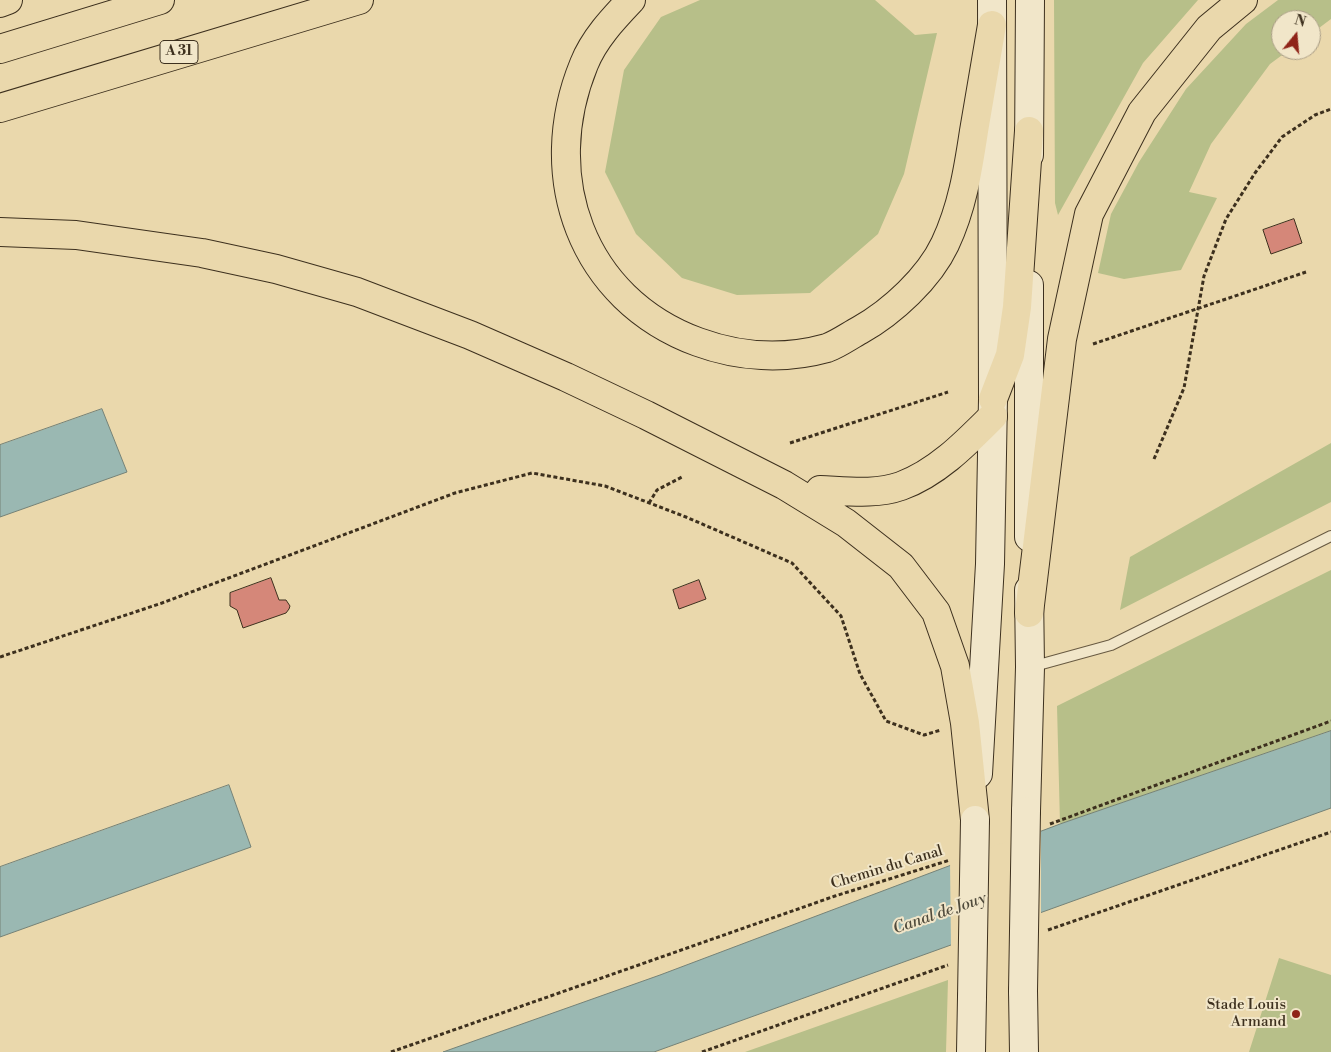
<!DOCTYPE html>
<html>
<head>
<meta charset="utf-8">
<style>
  body { margin:0 }
  #map { position:relative; width:1331px; height:1052px; overflow:hidden; background:#ead8ac; font-family:"Libre Bodoni",serif }
  canvas { display:block }
  .north { position:absolute; left:1271px; top:10px; width:50px; height:50px; box-sizing:border-box; background:#f1e6c9; border:1px solid #a99d85; border-radius:50%; rotate:17deg; font-size:14px; font-weight:700; line-height:20px; text-align:center; color:#3d301e }
  .north::after { content:''; display:block; margin:auto; width:18px; height:22px; background:#8f2418; clip-path:polygon(50% 0,100% 100%,50% 72%,0 100%) }
</style>
</head>
<body>
<div id="map">
<canvas width="1331" height="1052"></canvas>
<div class="north">N</div>
</div>
<script>
const g = document.querySelector('canvas').getContext('2d');
g.lineJoin = 'round';
function fill(path, color) { g.fillStyle = color; g.fill(path, 'evenodd'); }
function stroke(path, color, width, dash) { g.strokeStyle = color; g.lineWidth = width; g.lineCap = dash ? 'butt' : 'round'; g.setLineDash(dash || []); g.stroke(path); }
function drawText(font, color, halo, rows, align = 'center') {
  g.font = font + ' "Libre Bodoni",serif'; g.lineWidth = 4; g.setLineDash([]); g.textBaseline = 'middle'; g.strokeStyle = halo; g.fillStyle = color; for (const [text, x, y, turn = 0] of rows) {
    g.save(); g.translate(x, y); g.rotate((+turn || 0) * Math.PI / 180); g.textAlign = isNaN(turn) ? turn : align; if (halo) g.strokeText(text, 0, 0); g.fillText(text, 0, 0); g.restore();
  }
}
const green = new Path2D(`
  M700,0H875L915,35L937,33L904,174L878,234L810,293L737,295L682,278L636,234L605,172L624,70L661,17Z
  M1054,0H1198L1143,63L1058,215L1055,203Z
  M1278,0H1331V19L1311,34V20H1281V50H1289L1270,64L1211,144L1189,192L1217,198L1181,270L1124,279L1098,273L1111,214L1139,162L1186,89L1246,24Z
  M1331,443V502L1120,610L1130,557Z
  M1331,570V731L1060,824L1057,706Z
  M1279,958L1331,975V1052H1249Z
  M948,980L946,1052H745Z`);
const water = new Path2D(`
  M102,409L127,472L0,517V445Z
  M1331,731V808L654,1052H443L660,975L1060,824Z
  M229,785L251,847L0,937V867Z`);
const pier = new Path2D(`
  M1041,829V915L951,947L950,862Z`);
const building = new Path2D(`
  M1294,219L1302,243L1271,254L1263,230Z
  M271,578L279,600H286L290,606L289,609L286,613L243,628L237,610L230,606V593Z
  M699,580L706,599L679,609L673,590Z`);
const path = new Path2D(`
  M1093,344L1306,272
  M790,443L948,392
  M1154,459L1184,388L1204,276L1226,219L1255,173L1282,137L1315,115L1331,109
  M649,503L657,490L682,477
  M0,657L162,603L455,493L532,473L605,486L686,517L792,563L841,616L860,674L886,721L924,735L941,730
  M1050,824L1331,721
  M1048,930L1331,832
  M391,1052L835,896L950,860
  M702,1052L948,965`);
const lane = new Path2D(`
  M1031,667L1111,645L1331,536`);
const secondary = new Path2D(`
  M1029,155L1030,0
  M1029,537V285
  M978,774L990,564L993,399L992,0
  M1026,811L1030,667L1029,590
  M1023,991L1024,1052
  M971,1052L972,997`);
const highway = new Path2D(`
  M631,0C613,19 594,39 584,64C538,176 581,299 698,342C739,357 784,360 827,348C838,344 849,336 860,330C892,312 929,278 945,244C962,208 968,171 974,131C980,96 986,60 992,25
  M0,3L8,0
  M0,49L160,0
  M0,108L359,0
  M0,232L76,235L202,253L276,269L357,292L470,335L566,377L646,415L784,485L846,523L901,566L936,612L955,666L965,723L975,820
  M993,399L1010,355L1017,307L1029,131
  M820,490C846,491 876,495 901,486C937,473 966,443 993,416
  M1029,613L1062,339L1089,214L1142,112L1209,28L1243,0`);
const secondaryBridge = new Path2D(`
  M1023,991L1026,811
  M972,997L975,820`);
const markers = [
  [1296,1014,5,"#8f2418"]
];
const shields = [
  [179,52,38]
];
const shieldNames = [
  ["A 31",179,52]
];
const streetNames = [
  ["Chemin du Canal",887,868,-17]
];
const poiNames = [
  ["Stade Louis",1286,1005],
  ["Armand",1286,1022]
];
const waterNames = [
  ["Canal de Jouy",940,914,-19]
];
fill(green, '#b7bf89');
fill(water, '#9ab8b2');
stroke(water, '#758277', 1);
fill(pier, '#ead8ac');
fill(building, '#d58779');
stroke(building, '#3d301e', 1);
stroke(lane, '#685a42', 12);
stroke(secondary, '#3d301e', 30);
stroke(highway, '#3d301e', 30);
stroke(path, '#3d301e', 3, [4, 2.5]);
stroke(lane, '#f1e6c9', 10);
stroke(secondary, '#f1e6c9', 28);
stroke(highway, '#ead8ac', 28);
stroke(secondaryBridge, '#3d301e', 30, []);
stroke(secondaryBridge, '#f1e6c9', 28);
for (const [x, y, r, color] of markers) { const dot = new Path2D(); dot.arc(x, y, r, 0, 2 * Math.PI); g.fillStyle = color; g.fill(dot); stroke(dot, '#f1e6c9', 2); }
for (const [x, y, w] of shields) { const box = new Path2D(); box.roundRect(x - w / 2, y - 11.5, w, 23, 4); g.fillStyle = '#f1e6c9'; g.fill(box); stroke(box, '#3d301e', 1); }
drawText('bold 14px', '#3d301e', null, shieldNames);
drawText('15px', '#3d301e', '#f1e6c9', streetNames);
drawText('15px', '#3d301e', '#f1e6c9', poiNames, 'right');
drawText('italic 16px', '#504b3c', '#f1e6c9', waterNames);
</script>
</body>
</html>
